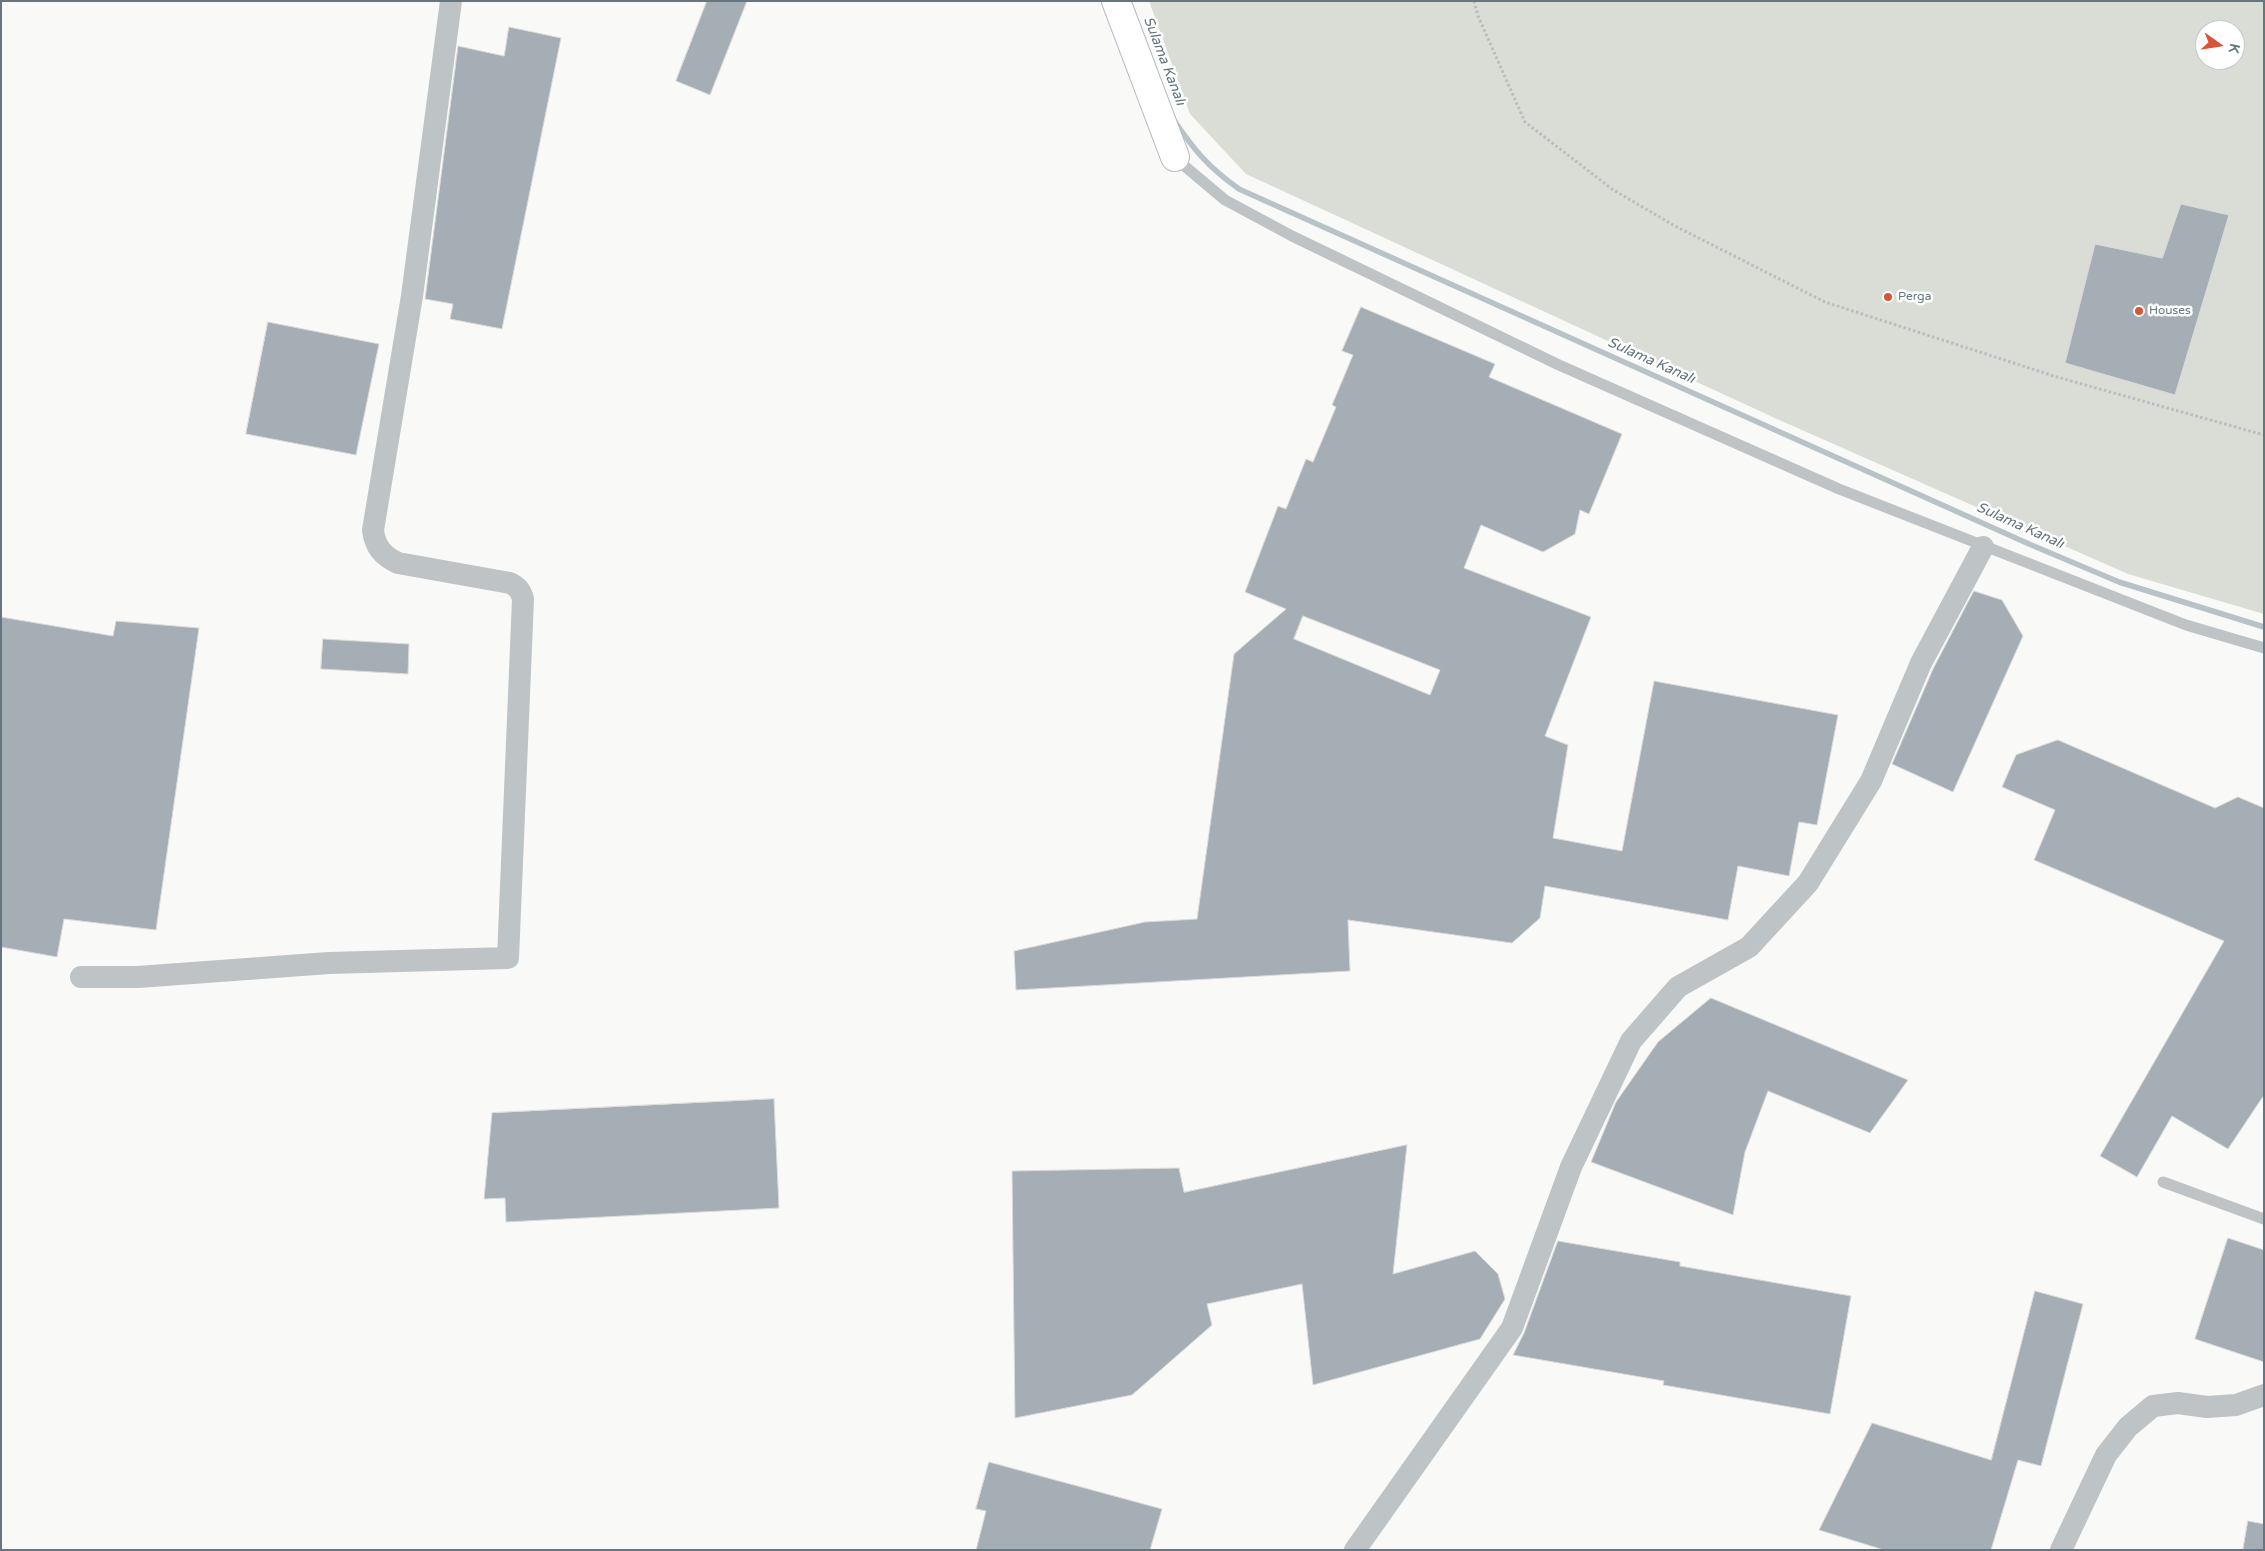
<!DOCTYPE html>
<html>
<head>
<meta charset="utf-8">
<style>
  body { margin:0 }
  #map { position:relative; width:2265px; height:1551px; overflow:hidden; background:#f9f9f7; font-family:"Varela Round",sans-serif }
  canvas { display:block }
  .frame { position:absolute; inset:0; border:2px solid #667680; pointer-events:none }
  .north { position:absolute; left:2195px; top:20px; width:50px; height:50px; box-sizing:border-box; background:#fff; border:1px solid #c2c8cc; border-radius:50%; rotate:103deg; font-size:14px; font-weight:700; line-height:20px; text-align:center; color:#667680 }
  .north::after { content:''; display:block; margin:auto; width:18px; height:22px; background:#d85537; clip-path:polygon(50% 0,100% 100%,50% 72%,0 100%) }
</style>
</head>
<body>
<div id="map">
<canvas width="2265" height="1551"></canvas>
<div class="frame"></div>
<div class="north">K</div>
</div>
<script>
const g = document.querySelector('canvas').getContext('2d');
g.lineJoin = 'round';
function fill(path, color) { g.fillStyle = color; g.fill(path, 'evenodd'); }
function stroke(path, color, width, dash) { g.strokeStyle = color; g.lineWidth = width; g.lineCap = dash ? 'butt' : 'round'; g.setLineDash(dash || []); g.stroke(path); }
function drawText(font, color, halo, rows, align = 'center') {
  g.font = font + ' "Varela Round",sans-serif'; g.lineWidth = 5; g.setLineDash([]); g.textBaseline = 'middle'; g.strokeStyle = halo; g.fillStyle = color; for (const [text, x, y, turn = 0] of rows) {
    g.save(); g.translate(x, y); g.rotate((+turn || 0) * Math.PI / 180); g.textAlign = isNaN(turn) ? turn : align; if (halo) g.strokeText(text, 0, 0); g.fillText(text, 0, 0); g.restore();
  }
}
const green = new Path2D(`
  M1149,1H2264V614L2128,574L1777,419L1246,174L1190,114ZM2205,30H2235V60H2205Z`);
const stream = new Path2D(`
  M1173,119C1194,150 1208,167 1239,189L2029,544L2119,582L2264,627`);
const building = new Path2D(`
  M707,1H747L710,95L676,81Z
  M509,27L561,38L502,329L450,319L453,304L425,299L458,46L504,56Z
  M2181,204L2229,215L2175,395L2065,363L2095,244L2162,258Z
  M1361,307L1495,364L1489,377L1622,434L1589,514L1580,510L1575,534L1543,552L1481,525L1464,568L1591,617L1545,736L1568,745L1553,838L1622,851L1654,681L1838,715L1817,825L1799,822L1789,876L1738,866L1728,920L1545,886L1540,918L1512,943L1348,920L1350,971L1016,990L1014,951L1145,922L1197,919L1234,654L1286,609L1245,592L1278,506L1286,509L1306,459L1313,462L1336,407L1332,405L1353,355L1342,351ZM1303,616L1440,670L1430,695L1294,639Z
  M268,322L379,344L356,455L246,434Z
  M1974,591L2002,600L2023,636L1953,792L1892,764L1933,669Z
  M1,617L113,636L116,621L199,628L156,930L64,919L57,957L1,947Z
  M323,639L409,644L408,674L321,669Z
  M2058,740L2215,808L2238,797L2264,808V1095L2228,1149L2172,1116L2137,1177L2100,1156L2224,941L2034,860L2055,810L2002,787L2016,755Z
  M1711,998L1908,1080L1870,1133L1768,1091L1745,1152L1733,1215L1591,1162L1616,1102L1658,1042Z
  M774,1099L779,1208L506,1222L505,1198L484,1199L492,1113Z
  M1407,1145L1393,1274L1475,1251L1498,1274L1505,1299L1480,1339L1313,1385L1302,1284L1207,1304L1212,1325L1132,1395L1015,1418L1012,1171L1179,1168L1184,1192Z
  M2228,1238L2264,1250V1362L2195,1339Z
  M1558,1241L1680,1262V1266L1851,1296L1830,1414L1663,1385L1664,1381L1513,1355L1524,1333Z
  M2035,1291L2083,1304L2041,1466L2018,1460L1991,1550H1884L1819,1530L1872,1423L1991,1460Z
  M989,1462L1162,1509L1150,1550H976L986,1511L976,1509Z
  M2248,1521L2264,1524V1550H2243Z`);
const path = new Path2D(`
  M1474,1L1478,16L1525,122L1612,189L1673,225L1825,302L2057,377L2264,435`);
const lane = new Path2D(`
  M1175,158L1225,200L1292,236L1559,365L1839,489L2186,625L2264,648
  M2163,1182L2264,1219`);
const street = new Path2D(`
  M81,977H138L329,963L508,958L523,599C521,591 518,587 510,583L398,563C383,556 375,547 373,530L412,296L451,1
  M1355,1550L1512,1328L1571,1167L1631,1041L1678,987L1749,947L1808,883L1871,781L1921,663L1983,547
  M2061,1550L2106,1455L2128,1427L2153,1406L2178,1403L2207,1407L2236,1405L2264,1395`);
const secondary = new Path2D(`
  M1116,1L1175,157`);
const markers = [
  [1888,297,5,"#d85537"],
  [2139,311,5,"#d85537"]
];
const poiNames = [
  ["Perga",1898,297],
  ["Houses",2149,311]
];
const waterNames = [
  ["Sulama Kanalı",1164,61,69],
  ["Sulama Kanalı",1651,361,24],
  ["Sulama Kanalı",2020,526,24]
];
fill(green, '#d9ddd6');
stroke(stream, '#b7c3c7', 5.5);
fill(building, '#a5aeb4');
stroke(building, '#dbdbd9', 1);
stroke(secondary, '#b3b9bd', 30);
stroke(path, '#b9bdbf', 3, [2.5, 2.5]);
stroke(lane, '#bec3c6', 11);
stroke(street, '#bec3c6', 22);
stroke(secondary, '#fff', 28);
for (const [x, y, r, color] of markers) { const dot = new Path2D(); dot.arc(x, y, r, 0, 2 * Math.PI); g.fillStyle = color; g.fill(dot); stroke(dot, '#fff', 2); }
drawText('12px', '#667680', '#fff', poiNames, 'left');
drawText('italic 14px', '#60747a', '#fff', waterNames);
</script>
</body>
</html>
